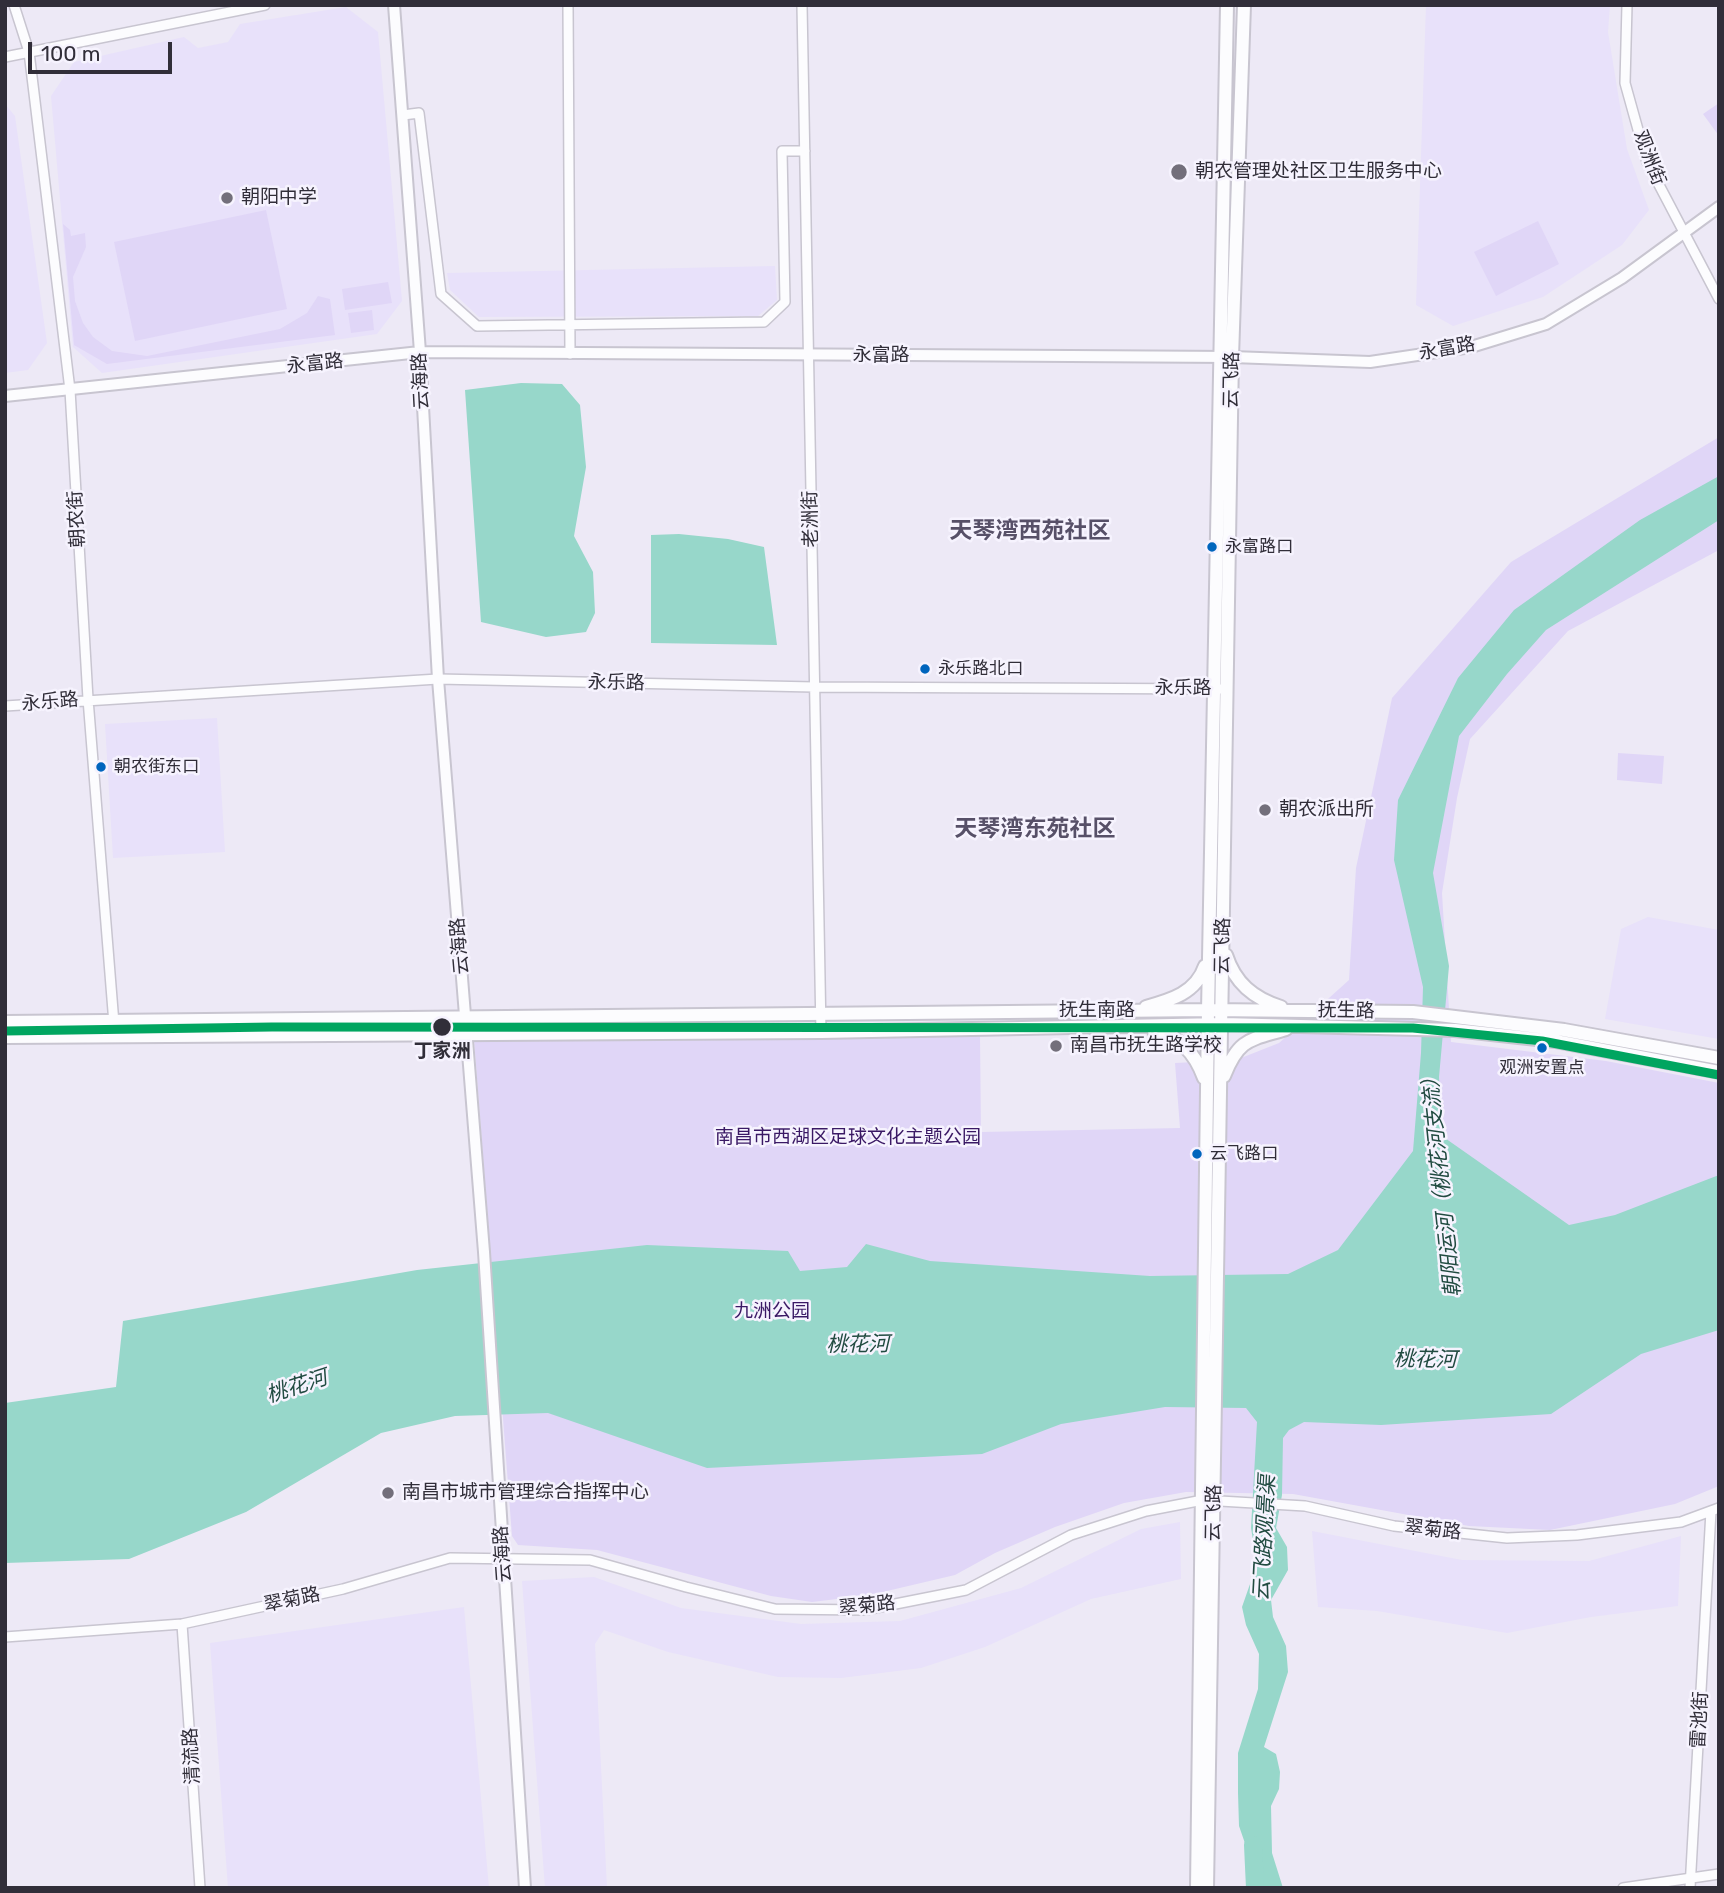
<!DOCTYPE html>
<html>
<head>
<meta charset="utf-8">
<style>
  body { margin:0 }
  #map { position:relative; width:1724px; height:1893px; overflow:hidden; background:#ede9f6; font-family:Rubik,sans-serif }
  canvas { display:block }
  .frame { position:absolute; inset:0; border:7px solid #312e39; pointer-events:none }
  .scale { position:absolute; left:28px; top:42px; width:144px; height:32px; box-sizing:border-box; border:4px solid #312e39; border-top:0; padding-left:9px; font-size:21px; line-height:24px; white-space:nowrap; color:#312e39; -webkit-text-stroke:5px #f6f3fe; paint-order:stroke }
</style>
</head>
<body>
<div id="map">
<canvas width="1724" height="1893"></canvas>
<div class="frame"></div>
<div class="scale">100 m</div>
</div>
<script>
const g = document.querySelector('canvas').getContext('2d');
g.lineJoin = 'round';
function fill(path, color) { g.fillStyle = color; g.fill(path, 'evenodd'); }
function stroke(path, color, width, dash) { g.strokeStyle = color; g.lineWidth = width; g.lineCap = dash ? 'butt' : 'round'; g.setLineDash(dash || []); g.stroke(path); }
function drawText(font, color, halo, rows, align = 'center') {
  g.font = font + ' Rubik,"Noto Sans SC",sans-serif'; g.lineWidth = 5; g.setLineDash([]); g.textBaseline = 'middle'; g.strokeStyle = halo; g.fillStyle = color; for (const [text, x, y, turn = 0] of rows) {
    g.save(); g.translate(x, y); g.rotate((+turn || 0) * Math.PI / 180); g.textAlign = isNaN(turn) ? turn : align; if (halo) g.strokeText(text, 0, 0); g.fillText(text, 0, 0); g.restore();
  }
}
const built = new Path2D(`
  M1426,5H1610L1608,32L1627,149L1649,210L1622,245L1543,297L1453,326L1416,305Z
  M346,7L378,32L402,301L377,334L102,373L73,347L51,96L74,62L184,37L198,48L228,42L240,24Z
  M5,104L15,116L47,343L28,370L5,373Z
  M775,266L777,300L758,316L479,317L450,290L447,273Z
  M217,718L225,852L113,858L105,724Z
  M1648,917L1719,930V1039L1605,1019L1621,929Z
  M1180,1522L1181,1579L1091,1599L985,1647L921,1668L841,1678L778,1677L668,1652L604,1630L595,1644L607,1888H545L522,1581L594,1577L681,1608L801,1624L900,1621L1021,1588L1141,1529Z
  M1312,1531L1462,1560L1589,1561L1681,1536L1678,1606L1591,1617L1507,1633L1377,1611L1318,1607Z
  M464,1607L489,1888H228L210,1643Z`);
const green = new Path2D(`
  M1719,103V136L1703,114Z
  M266,210L287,309L135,341L114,242Z
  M1538,221L1559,264L1496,296L1474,252Z
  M63,224L70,230L71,236L85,233L86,247L73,277L75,301L83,323L93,337L112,351L147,356L280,329L307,313L318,296L330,299L335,335L107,364L74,345Z
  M388,282L392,303L345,310L342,289Z
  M372,310L374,330L351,333L348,313Z
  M1719,437V550L1568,631L1470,739L1457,798L1442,893L1451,1042L1606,1061L1719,1083V1486L1675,1504L1550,1530L1469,1526L1293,1494L1186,1492L1124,1503L1055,1527L995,1553L955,1575L870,1595L812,1602L771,1596L597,1550L518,1545L512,1536L474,1039L980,1036L981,1132L1180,1128L1175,1063L1236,1060L1279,1043L1349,980L1356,868L1392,698L1511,562Z
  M1618,753L1664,756L1662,784L1617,780Z`);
const water = new Path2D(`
  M521,383L562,384L580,405L586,467L574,536L593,572L595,613L586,632L546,637L481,622L465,390Z
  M1719,476V520L1546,630L1507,674L1459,736L1433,873L1449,966L1439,1077L1442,1136L1569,1225L1615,1215L1719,1175V1330L1641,1354L1551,1414L1381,1425L1304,1422L1289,1430L1283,1438L1282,1495L1276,1528L1287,1547L1288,1570L1271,1600L1273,1617L1286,1646L1288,1672L1264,1747L1276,1754L1280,1772L1279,1789L1271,1806L1272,1853L1283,1888H1254L1256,1875L1239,1826L1238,1793V1753L1258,1689L1259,1654L1246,1625L1242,1607L1257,1564L1251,1528L1257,1422L1246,1408L1165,1407L1061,1424L982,1454L707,1468L548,1413L455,1416L381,1433L246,1512L129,1559L5,1563V1403L116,1387L123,1321L417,1270L647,1245L788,1251L800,1271L847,1267L866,1244L930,1261L1150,1276L1288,1274L1338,1250L1413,1151L1421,1053L1423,987L1394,860L1398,800L1458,678L1514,610L1640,520Z
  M679,534L728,539L764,547L777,645L651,643V535Z`);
const river = new Path2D(`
  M1253,1845L1255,1888`);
const minor = new Path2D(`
  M14,5L29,52L70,390L88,699L115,1036
  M568,5L570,354
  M802,5L821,1032
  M1627,5L1625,83L1647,162L1719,299
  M5,57L265,5
  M403,115L419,113L441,294L477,326L764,322L785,302L782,151H805
  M5,706L438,679L814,687L1220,689
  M182,1624L200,1888
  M5,1637L182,1624L343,1589L450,1558L590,1560L686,1587L775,1609L865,1610L966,1590L1071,1535L1146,1511L1203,1500L1305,1506L1394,1526L1507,1538L1577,1535L1681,1522L1719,1508
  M1623,1888L1719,1874
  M1690,1888L1711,1511`);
const tertiary = new Path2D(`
  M394,5L420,352L438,679L484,1252L525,1888
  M5,396L420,352L1232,357L1370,362L1471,347L1546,324L1622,278L1719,207`);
const secondary = new Path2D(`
  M1226,955C1235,983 1253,998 1281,1007
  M1146,1007C1171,1000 1196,993 1205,966
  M5,1022L1208,1010L1413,1012L1564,1030L1719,1058
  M1154,1031C1180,1036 1195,1053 1204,1078
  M5,1037L821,1032L1223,1024L1455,1030L1555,1041L1719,1072
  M1224,1076C1239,1038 1250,1040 1286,1029
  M1197,1888L1208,1010L1227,5
  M1207,1888L1232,357L1244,5`);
const metro1 = new Path2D(`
  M5,1031L272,1027L1413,1028L1542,1041L1719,1075`);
const markers = [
  [1179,172,9,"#736f7b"],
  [227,198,7,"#736f7b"],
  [1212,547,6,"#0065bd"],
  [925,669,6,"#0065bd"],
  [101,767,6,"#0065bd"],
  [1265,810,7,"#736f7b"],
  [442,1027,10,"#312e39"],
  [1056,1046,7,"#736f7b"],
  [1542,1048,6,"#0065bd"],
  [1197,1154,6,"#0065bd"],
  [388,1493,7,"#736f7b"]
];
const busNames = [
  ["永富路口",1225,547],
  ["永乐路北口",938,669],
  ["朝农街东口",114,767],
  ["观洲安置点",1542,1068,"center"],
  ["云飞路口",1210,1154]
];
const streetNames = [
  ["观洲街",1649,158,69],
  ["永富路",1447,349,-10],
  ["永富路",881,356],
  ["永富路",315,364,-6],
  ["云飞路",1232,380,-89],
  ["云海路",421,381,-93],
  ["朝农街",77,519,-93],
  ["老洲街",811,519,-91],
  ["永乐路",616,683,1],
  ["永乐路",1183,689],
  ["永乐路",50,702,-5],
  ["云海路",460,946,-95],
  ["云飞路",1223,946,-89],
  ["抚生南路",1097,1011],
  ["抚生路",1346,1011,1],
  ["云飞路",1214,1513,-89],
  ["翠菊路",1433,1530,6],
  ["云海路",503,1554,-94],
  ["翠菊路",292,1600,-12],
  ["翠菊路",867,1606,-6],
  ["雷池街",1700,1720,-87],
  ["清流路",192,1756,-93]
];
const poiNames = [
  ["朝农管理处社区卫生服务中心",1195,172],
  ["朝阳中学",241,198],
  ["朝农派出所",1279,810],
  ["南昌市抚生路学校",1070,1046],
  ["南昌市城市管理综合指挥中心",402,1493]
];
const stopNames = [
  ["丁家洲",442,1052]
];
const parkNames = [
  ["南昌市西湖区足球文化主题公园",848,1138],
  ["九洲公园",772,1312]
];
const waterNames = [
  ["朝阳运河（桃花河支流）",1442,1182,-96],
  ["桃花河",858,1345,-1],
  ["桃花河",1425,1360,1],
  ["桃花河",297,1387,-18],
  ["云飞路观景渠",1265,1538,-87]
];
const quarterNames = [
  ["天琴湾西苑社区",1030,531],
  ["天琴湾东苑社区",1035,829]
];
fill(built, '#e8e1fa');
fill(green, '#e0d6f7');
fill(water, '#97d7ca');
stroke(river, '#97d7ca', 18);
stroke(minor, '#c8c5d0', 12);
stroke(tertiary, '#c8c5d0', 14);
stroke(secondary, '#c8c5d0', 16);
stroke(minor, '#fcfcfe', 9);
stroke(tertiary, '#fcfcfe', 10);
stroke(secondary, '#fcfcfe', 12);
stroke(metro1, '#00a560', 9);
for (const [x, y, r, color] of markers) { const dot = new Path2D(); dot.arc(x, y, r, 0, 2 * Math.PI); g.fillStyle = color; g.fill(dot); stroke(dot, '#f6f3fe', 2.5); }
drawText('17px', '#312e39', '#f6f3fe', busNames, 'left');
drawText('19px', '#312e39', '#f6f3fe', streetNames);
drawText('19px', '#312e39', '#f6f3fe', poiNames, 'left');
drawText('bold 19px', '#312e39', '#f6f3fe', stopNames);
drawText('19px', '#3a1965', '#f6f3fe', parkNames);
drawText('italic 21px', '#214b41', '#f6f3fe', waterNames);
drawText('bold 23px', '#575068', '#f6f3fe', quarterNames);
</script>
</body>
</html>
